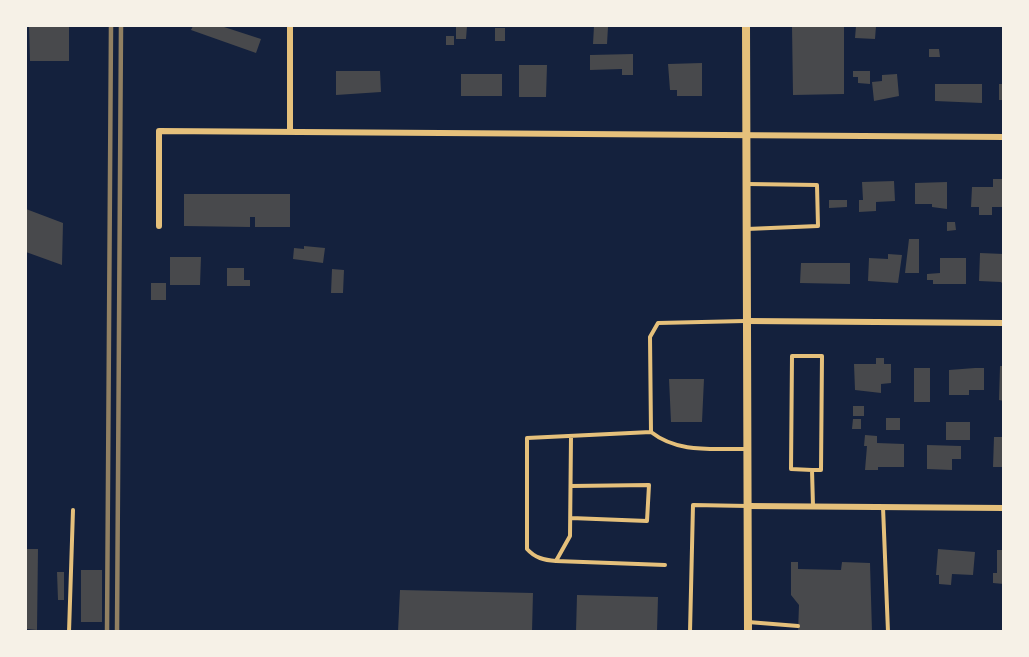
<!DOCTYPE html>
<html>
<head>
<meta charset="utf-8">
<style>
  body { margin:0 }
  #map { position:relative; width:1029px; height:657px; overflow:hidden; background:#14213d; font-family:"Exo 2",sans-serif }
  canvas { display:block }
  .frame { position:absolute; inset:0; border:27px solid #f6f1e7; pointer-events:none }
</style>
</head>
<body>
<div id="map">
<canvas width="1029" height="657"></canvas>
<div class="frame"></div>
</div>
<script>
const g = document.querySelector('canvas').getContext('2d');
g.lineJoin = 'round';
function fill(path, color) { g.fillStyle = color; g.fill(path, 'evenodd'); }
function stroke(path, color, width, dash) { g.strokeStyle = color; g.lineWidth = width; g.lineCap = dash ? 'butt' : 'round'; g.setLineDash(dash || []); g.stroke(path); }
const building = new Path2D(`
  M29,26H69V61H30Z
  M193,26H221L261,39L256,53L191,30Z
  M456,26H467L466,39H456Z
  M594,26L608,27L607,44H593Z
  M792,26H844V94L793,95Z
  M856,26H876L875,39L855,38Z
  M495,28H505V41H495Z
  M446,36H454V45H446Z
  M929,49H939L940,57H929Z
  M633,54V75H622V69L590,70V55Z
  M702,63V96H677V90H670L668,64Z
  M519,65H547L546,97H519Z
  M336,71H380L381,92L336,95Z
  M853,71H870V84L858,83V77H853Z
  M461,74H502V96H461Z
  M897,74L899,96L874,101L872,82L882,81V75Z
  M935,84H982V103L935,101Z
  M999,84H1004V100H999Z
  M993,179H1004V207H992V215H979V207H971L972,187H993Z
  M894,181L895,201L876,202V211L859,212V200H863L862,182Z
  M947,182V209L932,207V204H915V183Z
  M184,194H290V227H255V217H250V227L184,226Z
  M829,200H847V207L829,208Z
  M26,209L63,223L62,265L26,252Z
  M947,222H955L956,230L947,231Z
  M909,239H919V273H905Z
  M304,246L325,248L323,263L293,259L294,248L304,249Z
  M980,253L1004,254V285L1001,282L979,281Z
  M888,254L902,255L898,283L868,281L869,258L888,259Z
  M170,257H201L200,285H170Z
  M940,258H966V284H933V280H927V274L940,273Z
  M801,263H850V284L800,283Z
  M227,268H244V280H250V286H227Z
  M332,269L344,270L343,293H331Z
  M151,283H166V300H151Z
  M876,358H884V364H891V383L881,384V393L855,390L854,364H876Z
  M1000,366H1004V401L999,400Z
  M914,368H930V402H914Z
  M975,368H984V390H969V395H949V370Z
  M669,379H704L702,422H671Z
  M853,406H864V416H853Z
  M886,418H900V430H886Z
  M853,419H861V429H852Z
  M946,422H970V440H946Z
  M865,435L877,436V443L904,444V467H878V470H865L867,446H864Z
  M994,437H1004V467H993Z
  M927,445L961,446V459H952V470L927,469Z
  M26,549H38L37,630L26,629Z
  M938,549L975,552L973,575L952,574L951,585L939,584V575H936Z
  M997,550H1004V584L993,583V573H997Z
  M791,562H798V569L841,570L842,562L870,563L872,632H798L799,605L791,595Z
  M81,570H102V622H81Z
  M57,572H64V600H58Z
  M400,590L533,593L532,632H398Z
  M577,595L658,597L657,632H576Z`);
const service = new Path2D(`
  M747,229L818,226L817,185L748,184
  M745,321L658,323L650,337L651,432C679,454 714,448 747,449
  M571,437L570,536L556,561C544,560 535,558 527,549V438L651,432
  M812,470L791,469L792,356H822L821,470H812L813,506
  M883,507L888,632
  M571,518L647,521L649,485L571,486
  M556,561L665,565
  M748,622L798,626
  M69,632L73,510
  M690,632L693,505L748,506`);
const minor = new Path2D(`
  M290,26V131
  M159,226V131L1004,137
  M748,321L1004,323
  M748,506L1004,508`);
const tertiary = new Path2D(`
  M746,26L748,632`);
const rail = new Path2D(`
  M107,632L111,26
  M117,632L121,26`);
fill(building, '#48494c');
stroke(service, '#e5c07b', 4);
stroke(minor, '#e5c07b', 6);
stroke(tertiary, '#e5c07b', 8);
stroke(rail, '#918062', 4.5);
</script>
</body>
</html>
